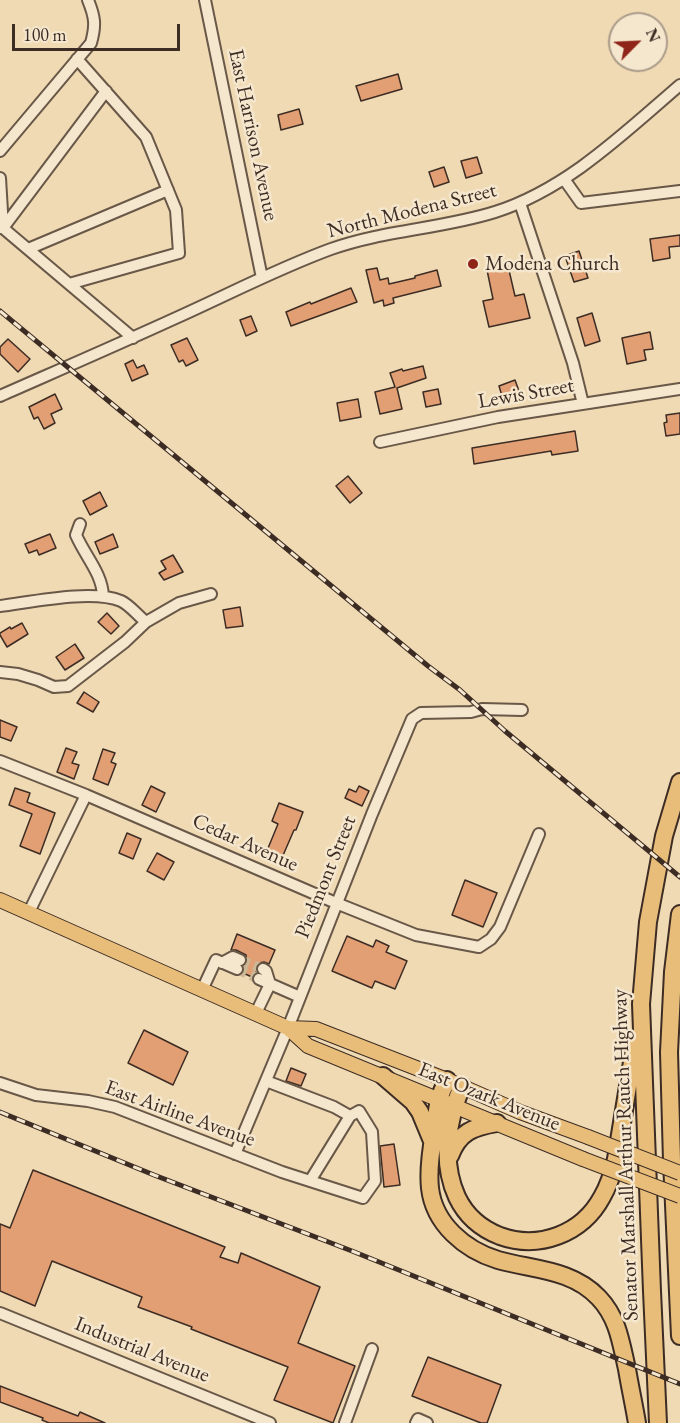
<!DOCTYPE html>
<html>
<head>
<meta charset="utf-8">
<style>
  body { margin:0 }
  #map { position:relative; width:680px; height:1423px; overflow:hidden; background:#f0dab4; font-family:"EB Garamond",serif }
  canvas { display:block }
  .north { position:absolute; left:608px; top:12px; width:60px; height:60px; box-sizing:border-box; background:#f5e7ce; border:2px solid #ab9c8a; border-radius:50%; rotate:66deg; font-size:16px; font-weight:700; line-height:24px; text-align:center; color:#3c2c24 }
  .north::after { content:''; display:block; margin:auto; width:21px; height:27px; background:#8f2418; clip-path:polygon(50% 0,100% 100%,50% 72%,0 100%) }
  .scale { position:absolute; left:12px; top:24px; width:168px; height:27px; box-sizing:border-box; border:3px solid #3c2c24; border-top:0; padding-left:8px; font-size:18px; line-height:21px; white-space:nowrap; color:#3c2c24; -webkit-text-stroke:4px #f5e7ce; paint-order:stroke }
</style>
</head>
<body>
<div id="map">
<canvas width="680" height="1423"></canvas>
<div class="north">N</div>
<div class="scale">100 m</div>
</div>
<script>
const g = document.querySelector('canvas').getContext('2d');
g.lineJoin = 'round';
function fill(path, color) { g.fillStyle = color; g.fill(path, 'evenodd'); }
function stroke(path, color, width, dash) { g.strokeStyle = color; g.lineWidth = width; g.lineCap = dash ? 'butt' : 'round'; g.setLineDash(dash || []); g.stroke(path); }
function drawText(font, color, halo, rows, align = 'center') {
  g.font = font + ' "EB Garamond",serif'; g.lineWidth = 5; g.setLineDash([]); g.textBaseline = 'middle'; g.strokeStyle = halo; g.fillStyle = color; for (const [text, x, y, turn = 0] of rows) {
    g.save(); g.translate(x, y); g.rotate((+turn || 0) * Math.PI / 180); g.textAlign = isNaN(turn) ? turn : align; if (halo) g.strokeText(text, 0, 0); g.fillText(text, 0, 0); g.restore();
  }
}
const building = new Path2D(`
  M398,74L402,89L361,101L356,86Z
  M299,109L303,124L281,130L278,115Z
  M477,157L482,173L466,178L461,161Z
  M444,167L449,182L434,187L429,172Z
  M680,235V246L669,247L670,258L653,261L650,239Z
  M579,251L588,278L574,282L565,256Z
  M508,266L515,296L524,294L530,318L489,327L483,301L493,299L487,270Z
  M377,268L380,280L388,278L389,284L415,278V276L437,270L441,286L393,298L394,303L384,306L383,300L374,303L366,270Z
  M351,288L357,302L291,326L286,312L310,302L311,304Z
  M592,313L600,341L585,346L577,318Z
  M251,316L257,331L246,336L240,320Z
  M650,332L653,349L644,350L646,360L627,364L622,338Z
  M187,338L198,360L186,366L183,360L179,362L171,345Z
  M8,339L30,359L18,372L0,354V347Z
  M133,360L137,368L144,365L148,374L132,381L125,364Z
  M423,366L426,378L397,388L402,409L380,414L375,392L395,387L390,373L402,369L403,371Z
  M515,380L519,391L502,396L499,386Z
  M438,389L441,404L426,407L423,392Z
  M55,394L62,409L51,414L55,423L44,429L38,417L34,419L29,407Z
  M358,399L361,417L340,421L337,403Z
  M680,413V434L666,436L664,423L667,422L666,415Z
  M575,431L578,451L552,455L551,451L474,464L472,448Z
  M348,476L362,493L350,503L336,486Z
  M100,492L107,506L90,515L83,501Z
  M50,534L56,548L39,555L37,550L29,553L25,544Z
  M113,534L118,547L100,554L95,542Z
  M173,555L183,572L164,580L159,573L166,569L161,561Z
  M240,607L243,626L226,628L223,610Z
  M107,613L119,626L111,634L98,622Z
  M22,623L28,634L7,647L0,635V633L10,627L11,629Z
  M75,644L84,658L65,670L56,657Z
  M84,692L99,702L93,712L77,703Z
  M0,720L17,727L11,741L0,737Z
  M66,748L77,752L72,763L79,765L74,779L57,772Z
  M103,749L115,753L111,762L116,764L108,785L93,779Z
  M151,786L165,793L156,812L142,805Z
  M359,786L369,791L362,806L345,798L349,789L356,792Z
  M15,788L30,793L27,802L55,813L40,854L20,846L32,814L9,805Z
  M279,803L303,812L296,830H294L281,860L266,853L278,824L272,821Z
  M127,833L141,839L133,859L119,853Z
  M157,853L174,862L164,880L147,871Z
  M465,880L497,893L483,927L452,915Z
  M237,934L275,950L269,964L264,962L259,963L256,968V972L252,977L243,973L244,966L247,962L246,955L236,950H231Z
  M347,936L373,947L376,940L389,946L386,952L407,961L395,989L375,981L372,988L332,971Z
  M144,1030L188,1052L173,1085L128,1063Z
  M291,1068L306,1074L301,1086L286,1081Z
  M394,1144L400,1185L384,1187L380,1146Z
  M33,1170L225,1247L220,1257L238,1263L241,1253L320,1287L298,1343L355,1366L333,1423L274,1400L288,1367L191,1329L192,1327L138,1307L142,1297L52,1261L35,1306L0,1291V1224L10,1228Z
  M428,1357L501,1385L487,1423H481L412,1396Z
  M0,1386L78,1416L80,1412L105,1423H49L42,1420L43,1418L0,1402Z`);
const minorTunnel = new Path2D(`
  M240,960L263,969
  M237,969L259,979`);
const minor = new Path2D(`
  M205,0L262,278
  M0,151L91,43C96,25 95,17 88,0
  M0,178L3,228
  M564,179L581,203L680,191
  M520,203L573,363L583,404
  M0,228H3L133,338
  M3,228L106,91
  M28,249L168,190
  M69,284L179,253L176,210L146,137L77,59
  M0,396C59,370 119,344 178,317C229,294 279,268 331,249C384,230 441,229 495,212C567,189 623,134 680,85
  M380,442L498,417L680,389
  M80,524L76,535C85,556 102,573 103,596
  M0,606C32,602 92,589 121,601C130,605 138,616 146,622
  M0,672L18,674L38,680L54,687L68,686L125,642L146,622L179,603L211,594
  M0,761L86,795L336,903L416,935L479,947L491,939L500,927L539,834
  M29,912L86,795
  M222,963L233,957L240,960
  M259,979L300,997
  M202,990L216,960L237,969
  M256,1013L270,984L266,971L263,969
  M266,1081L334,1107L350,1116
  M0,1083L36,1095L88,1101L115,1107L282,1172L363,1198L375,1181L372,1132L359,1111L350,1116L310,1181
  M235,1154L288,1028L372,814L412,719L421,713L471,712L482,709L522,710
  M0,1313L270,1423
  M345,1423L372,1349
  M416,1423L418,1419L427,1423`);
const major = new Path2D(`
  M0,900L288,1028L308,1046L583,1159
  M288,1028L316,1029L447,1080L520,1112L588,1137`);
const highway = new Path2D(`
  M680,914L673,972L669,1052L672,1161L680,1336
  M383,1076L413,1102L420,1112L432,1141
  M447,1080C444,1087 440,1094 439,1101C436,1111 436,1122 434,1133C431,1150 428,1170 430,1188C434,1224 465,1250 498,1260C533,1270 572,1269 599,1298C618,1318 621,1343 627,1369C630,1387 634,1405 637,1423
  M462,1086C447,1121 441,1162 457,1197C466,1216 482,1229 500,1236C539,1250 582,1234 602,1197C609,1185 613,1172 616,1159L635,1044
  M450,1156C459,1132 473,1127 497,1123
  M658,1423L652,1291L641,1004L648,922L664,836L680,782`);
const rail = new Path2D(`
  M0,311L428,666L460,690L505,731L680,877
  M0,1112L154,1175L352,1251L680,1384`);
const majorBridge = new Path2D(`
  M588,1137L680,1173
  M583,1159L680,1196`);
const markers = [
  [473,264,6,"#8f2418"]
];
const streetNames = [
  ["East Harrison Avenue",253,135,78],
  ["North Modena Street",412,211,-14],
  ["Lewis Street",526,394,-10],
  ["Cedar Avenue",245,843,24],
  ["Piedmont Street",326,877,-68],
  ["East Ozark Avenue",489,1097,22],
  ["East Airline Avenue",180,1114,20],
  ["Senator Marshall Arthur Rauch Highway",626,1155,-92],
  ["Industrial Avenue",142,1350,22]
];
const poiNames = [
  ["Modena Church",485,264]
];
fill(building, '#e19f73');
stroke(building, '#3c2c24', 1.5);
stroke(minorTunnel, '#ccb797', 10, [10, 5]);
stroke(minor, '#695848', 14);
stroke(major, '#3c2c24', 16);
stroke(highway, '#3c2c24', 20);
stroke(minor, '#f5e7ce', 10);
stroke(major, '#e8bd7a', 14);
stroke(highway, '#e8bd7a', 16);
stroke(rail, '#3c2c24', 5);
stroke(rail, '#f5e7ce', 3, [9]);
stroke(majorBridge, '#3c2c24', 16, []);
stroke(majorBridge, '#e8bd7a', 14);
for (const [x, y, r, color] of markers) { const dot = new Path2D(); dot.arc(x, y, r, 0, 2 * Math.PI); g.fillStyle = color; g.fill(dot); stroke(dot, '#f5e7ce', 2); }
drawText('21px', '#3c2c24', '#f5e7ce', streetNames);
drawText('21px', '#3c2c24', '#f5e7ce', poiNames, 'left');
</script>
</body>
</html>
